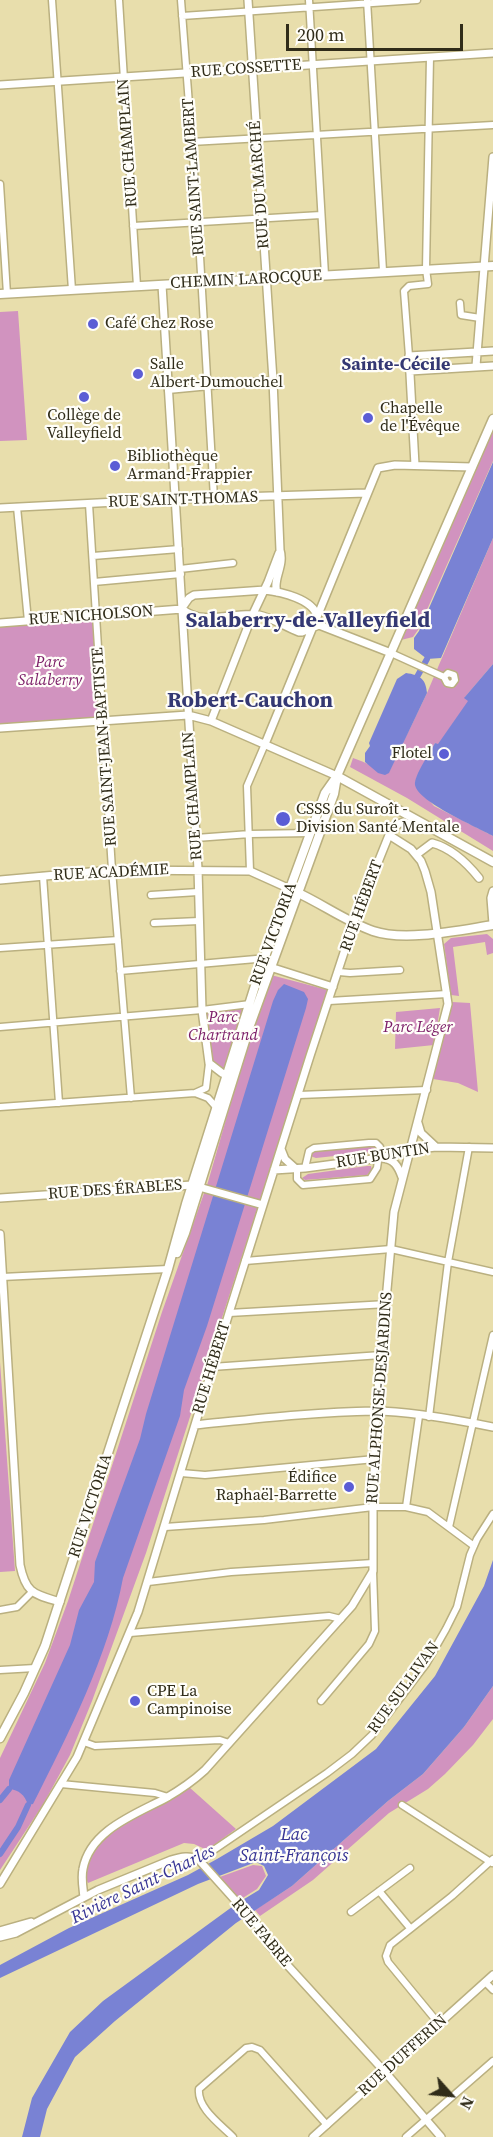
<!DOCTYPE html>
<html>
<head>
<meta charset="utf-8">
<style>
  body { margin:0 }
  #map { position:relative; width:493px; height:2137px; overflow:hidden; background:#e8deac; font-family:"Source Serif 4",serif }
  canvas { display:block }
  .north { position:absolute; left:421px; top:2065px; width:60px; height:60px; -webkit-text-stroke:4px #fffef9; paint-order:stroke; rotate:117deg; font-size:16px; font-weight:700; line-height:24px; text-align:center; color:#302c19 }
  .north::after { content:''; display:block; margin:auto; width:21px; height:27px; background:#302c19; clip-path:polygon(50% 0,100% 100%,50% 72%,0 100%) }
  .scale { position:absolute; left:286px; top:24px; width:177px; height:27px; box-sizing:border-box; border:3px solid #302c19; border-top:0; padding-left:8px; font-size:18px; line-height:21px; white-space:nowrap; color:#302c19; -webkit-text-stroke:4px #fffef9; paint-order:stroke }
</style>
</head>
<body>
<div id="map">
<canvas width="493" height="2137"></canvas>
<div class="north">N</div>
<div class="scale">200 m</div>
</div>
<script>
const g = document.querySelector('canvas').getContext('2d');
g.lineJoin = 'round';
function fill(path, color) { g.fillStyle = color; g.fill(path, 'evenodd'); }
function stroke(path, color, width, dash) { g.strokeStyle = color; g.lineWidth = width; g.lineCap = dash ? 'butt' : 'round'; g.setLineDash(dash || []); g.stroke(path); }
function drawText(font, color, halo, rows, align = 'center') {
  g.font = font + ' "Source Serif 4",serif'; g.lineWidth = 4.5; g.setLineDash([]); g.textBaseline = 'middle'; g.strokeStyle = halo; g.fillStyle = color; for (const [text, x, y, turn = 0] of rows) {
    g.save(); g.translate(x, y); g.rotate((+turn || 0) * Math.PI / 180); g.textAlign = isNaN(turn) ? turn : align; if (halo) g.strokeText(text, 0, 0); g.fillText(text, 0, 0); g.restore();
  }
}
const green = new Path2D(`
  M18,311L27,440L0,441V312Z
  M493,424V461L418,630L413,637L401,640L435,565Z
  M493,538V664L465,697L469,701L438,745L435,743L417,777L415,784L434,806L493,836V851L407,798L350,767L353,758C366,762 376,769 389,772L427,693Z
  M96,616L103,721L0,728V623Z
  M487,934L493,939V953L487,955L485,942L453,947L459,996L451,995L444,944L451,938Z
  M271,975L328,990L146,1553L92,1701L70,1755L44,1803L0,1870V1758L45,1663L68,1601L162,1312L208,1182L252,1029Z
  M452,1002L470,1003L478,1092L458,1083L433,1079Z
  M250,1004L227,1075L209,1063L202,1010Z
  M440,1008L434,1045L395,1049L396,1012Z
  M373,1145L377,1148L371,1152L316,1158L310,1156L311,1152L317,1149Z
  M367,1166H371L372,1170L367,1175L305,1180L302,1178L308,1174Z
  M0,1362L15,1571L0,1572Z
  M493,1686V1719L473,1745L445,1774L428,1789L389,1813L313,1880L260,1916L255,1910L292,1886L388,1801L423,1774L464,1727Z
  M189,1787L236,1829L207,1850L194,1844L184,1843L88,1883C67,1844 164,1802 189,1787Z
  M253,1865L262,1866L266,1876L257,1889L238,1901L217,1878Z`);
const water = new Path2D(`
  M493,462V538L441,658L427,659L414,649V638L419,631Z
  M493,664V836C477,827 418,802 415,785C414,775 430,753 435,743L438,744L468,701L464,698Z
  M406,673C420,675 426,679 427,693L389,773L385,775L378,773L365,762V753L370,746L369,743L397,679Z
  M284,984L304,992L308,999L306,1008L207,1326L184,1390L180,1416L123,1578C109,1654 68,1735 33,1804L28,1805C25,1795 19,1790 9,1789V1780L70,1645L79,1610L94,1582L95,1562L140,1439L146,1414L273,1001L278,990Z
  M493,1560V1686L464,1727L423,1774L388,1801L292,1886L236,1923L115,2021L75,2057L47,2109L40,2137H22L32,2098L70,2032L103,2001L236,1904L259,1890L268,1875L264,1866L256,1862L198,1884L0,1978V1965L69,1928L188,1875L217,1859L273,1826L376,1749L435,1676L484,1586Z`);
const canal = new Path2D(`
  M417,677L427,659
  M0,1800L9,1789
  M0,1854L18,1827L28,1805`);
const minor = new Path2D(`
  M52,0L72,290
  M119,0L137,286
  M181,0L198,222L214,498
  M309,0L325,275
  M367,0L383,271
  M182,16L417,0
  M191,142L493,125
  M0,184L7,294
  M133,226L321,215
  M460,303L461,315L480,318
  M409,356L404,291L409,286L428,284L426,269L430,57
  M168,390L273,380
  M89,504L112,870L131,1098
  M17,507L28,621
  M93,556L179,549
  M180,569L233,563
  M94,582L181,574
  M391,653L444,677L447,683L452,684L455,680L454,675L448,673L444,677
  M196,838L250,834L310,833
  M250,871L247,786L265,744
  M43,876L59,1103
  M151,895L198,892
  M154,923L199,921
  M0,948L118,940
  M120,971L256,959L264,961
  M339,972L350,973L400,970
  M329,1001L447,994
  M0,1027L202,1010L250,1004
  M195,1093L208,1098L216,1107
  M299,1095L427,1090
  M0,1107L195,1093L206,1088L209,1063
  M297,1168V1179L303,1185L370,1179L377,1168L380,1147L376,1143H369L314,1148L309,1151L305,1168
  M245,1261L391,1249L493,1272
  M2,1277L168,1269
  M229,1313L387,1304
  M212,1367L381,1355
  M429,1417L448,1262L469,1147
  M181,1473L205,1475L375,1459
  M406,1507L419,1416
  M165,1527L264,1520L373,1507H406L428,1512L474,1546
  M449,1527L493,1335
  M148,1582L231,1572L373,1563
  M0,1610L17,1607L32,1592
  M130,1633L329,1616L341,1619
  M0,1670L35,1668
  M321,1701L369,1644L375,1631L373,1571
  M84,1742L95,1746L220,1740L229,1743
  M61,1784L155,1793L168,1797
  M402,1805L492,1863
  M199,1860L327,1773L352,1754L372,1735L426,1664L446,1629L457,1607L470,1555L477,1539L493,1514
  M379,1891L410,1928
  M351,1912L410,1868
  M485,1982L493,1990
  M439,2024L388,1962L386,1956L390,1945L452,1896L493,1859
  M233,2137C220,2124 197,2108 199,2089L246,2048L252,2047L260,2050L327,2125
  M406,2137L493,2061`);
const tertiary = new Path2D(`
  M248,0L273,380L280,550C285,566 272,580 277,592
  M0,85L493,53
  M162,285L198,869L202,1010L209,1063L222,1073L231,1077
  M476,366L493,157
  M410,371L493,366
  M415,465L409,356L493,351
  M0,508L175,499L366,493
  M182,608L189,598L194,595L265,590C281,592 313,599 317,616
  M0,623L182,609C204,627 234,611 259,615C272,618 286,627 299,632H302L319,625L391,653
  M211,721L252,616L268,582L279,553
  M0,728L188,715L211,721L337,776
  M265,744L378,468L395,465L472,467
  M416,855L432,843C451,848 467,863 479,878
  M0,880L112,870L250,871L290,889
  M493,891L491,898L493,924
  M270,967L333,987
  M418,1123L421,1133L436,1147
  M281,1149L285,1159L295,1168
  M382,1158C394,1159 398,1166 402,1177
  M274,1170L305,1168L380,1158L410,1150L436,1147L493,1148
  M0,1198L192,1185L263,1205
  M0,1234L20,1565C26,1594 34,1594 60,1602
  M195,1425C255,1419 315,1412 374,1411C410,1411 458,1420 493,1427
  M0,1884L77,1757L138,1612L229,1313L310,1056L354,922L389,835L398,824L404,822L425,828
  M84,1897C83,1888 81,1878 83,1869C90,1830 136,1814 166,1798C180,1790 193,1781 205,1770L352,1606L373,1571V1507L376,1411L394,1212L448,1004L431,892L425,871L421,861L411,849L389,835
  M0,1931L31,1922
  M0,1937L16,1933L98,1890L171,1860C181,1857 190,1855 199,1860L260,1928L269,1945L385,2072L441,2137
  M313,2137L493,1975`);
const secondary = new Path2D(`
  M0,294L493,266
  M337,776L493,862
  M294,891C321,903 345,921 373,931C405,942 460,930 493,925
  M177,1253L185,1233L249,1028L334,794L337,776
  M0,1738L24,1693L45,1646L168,1269L186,1204L260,970L325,793L337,776L493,419`);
const markers = [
  [93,324,6,"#5b5dd5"],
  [138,374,6,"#5b5dd5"],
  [84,397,6,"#5b5dd5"],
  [368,418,6,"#5b5dd5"],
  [115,466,6,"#5b5dd5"],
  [444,754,6,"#5b5dd5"],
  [283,819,8,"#5b5dd5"],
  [349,1487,6,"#5b5dd5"],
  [135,1701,6,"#5b5dd5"]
];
const streetNames = [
  ["RUE COSSETTE",246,69,-4],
  ["RUE CHAMPLAIN",128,143,-94],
  ["RUE SAINT-LAMBERT",194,177,-94],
  ["RUE DU MARCHÉ",260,185,-94],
  ["CHEMIN LAROCQUE",246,280,-3],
  ["RUE SAINT-THOMAS",183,500,-2],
  ["RUE NICHOLSON",91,616,-4],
  ["RUE SAINT-JEAN-BAPTISTE",105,747,-94],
  ["RUE CHAMPLAIN",193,796,-94],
  ["RUE ACADÉMIE",111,873,-3],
  ["RUE HÉBERT",362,906,-70],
  ["RUE VICTORIA",274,934,-70],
  ["RUE BUNTIN",383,1156,-9],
  ["RUE DES ÉRABLES",115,1190,-4],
  ["RUE HÉBERT",212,1368,-73],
  ["RUE ALPHONSE-DESJARDINS",380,1398,-86],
  ["RUE VICTORIA",91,1506,-72],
  ["RUE SULLIVAN",404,1688,-54],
  ["RUE FABRE",261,1933,50],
  ["RUE DUFFERIN",403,2056,-42]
];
const poiNames = [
  ["Café Chez Rose",105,324],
  ["Salle",150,365],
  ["Albert-Dumouchel",150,383],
  ["Chapelle",380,409],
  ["de l'Évêque",380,427],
  ["Collège de",84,416,"center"],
  ["Valleyfield",84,434,"center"],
  ["Bibliothèque",127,457],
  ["Armand-Frappier",127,475],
  ["Flotel",432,754,"right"],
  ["CSSS du Suroît -",296,810],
  ["Division Santé Mentale",296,828],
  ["Édifice",337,1478,"right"],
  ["Raphaël-Barrette",337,1496,"right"],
  ["CPE La",147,1692],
  ["Campinoise",147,1710]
];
const parkNames = [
  ["Parc",50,663],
  ["Salaberry",50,681],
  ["Parc",223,1018],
  ["Chartrand",223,1036],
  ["Parc Léger",418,1028]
];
const neighbourhoodNames = [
  ["Sainte-Cécile",396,365]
];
const waterNames = [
  ["Lac",294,1835],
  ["Saint-François",294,1856],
  ["Rivière Saint-Charles",143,1885,-26]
];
const districtNames = [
  ["Salaberry-de-Valleyfield",308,621],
  ["Robert-Cauchon",250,701]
];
fill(green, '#d193bf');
fill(water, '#7982d4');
stroke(canal, '#7982d4', 6);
stroke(minor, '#bab080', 9);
stroke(tertiary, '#bab080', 10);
stroke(secondary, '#bab080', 11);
stroke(minor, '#fff', 6);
stroke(tertiary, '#fff', 7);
stroke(secondary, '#fff', 8);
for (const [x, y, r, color] of markers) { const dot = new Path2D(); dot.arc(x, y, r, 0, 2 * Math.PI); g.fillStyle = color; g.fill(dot); stroke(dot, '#fffef9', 2); }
drawText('16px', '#302c19', '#fffef9', streetNames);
drawText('16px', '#302c19', '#fffef9', poiNames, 'left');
drawText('italic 16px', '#7b1c67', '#fffef9', parkNames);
drawText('bold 18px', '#343873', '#fffef9', neighbourhoodNames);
drawText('italic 18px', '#373595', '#fffef9', waterNames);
drawText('bold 22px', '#343873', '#fffef9', districtNames);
</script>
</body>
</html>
